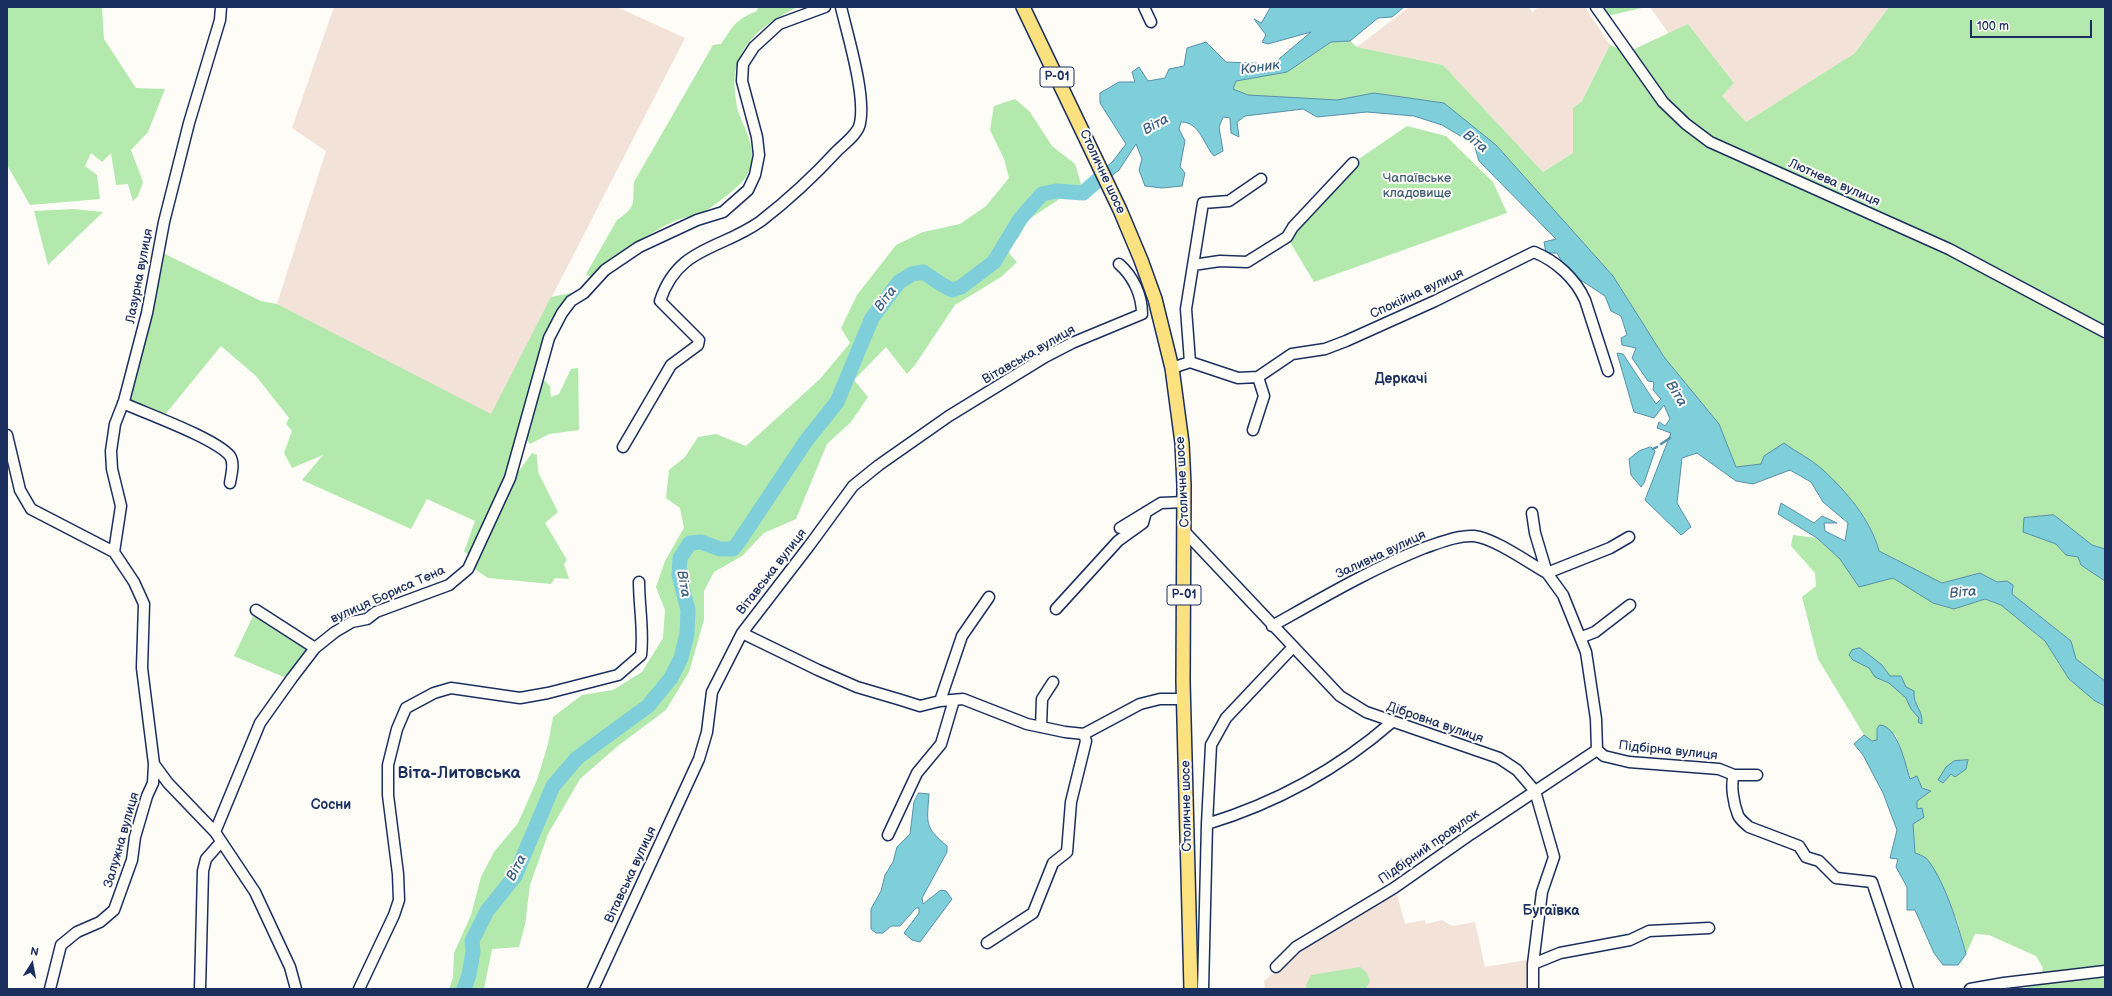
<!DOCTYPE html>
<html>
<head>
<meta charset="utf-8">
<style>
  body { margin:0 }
  #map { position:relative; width:2112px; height:996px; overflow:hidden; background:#fdfcf7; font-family:"Balsamiq Sans",sans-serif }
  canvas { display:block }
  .frame { position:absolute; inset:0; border:8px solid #1b2f5e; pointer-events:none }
  .north { position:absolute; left:12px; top:944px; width:40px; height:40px; -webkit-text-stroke:3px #fdfcf7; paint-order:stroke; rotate:11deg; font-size:11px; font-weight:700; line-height:16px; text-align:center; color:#1b2f5e }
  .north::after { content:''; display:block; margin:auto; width:14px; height:18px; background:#1b2f5e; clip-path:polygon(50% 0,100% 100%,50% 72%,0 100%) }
  .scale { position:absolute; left:1970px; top:20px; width:122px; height:18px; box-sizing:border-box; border:2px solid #1b2f5e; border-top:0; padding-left:5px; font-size:12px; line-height:14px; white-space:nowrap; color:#1b2f5e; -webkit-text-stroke:3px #fdfcf7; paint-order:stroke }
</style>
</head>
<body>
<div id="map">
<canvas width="2112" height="996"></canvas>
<div class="frame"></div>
<div class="north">N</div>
<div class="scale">100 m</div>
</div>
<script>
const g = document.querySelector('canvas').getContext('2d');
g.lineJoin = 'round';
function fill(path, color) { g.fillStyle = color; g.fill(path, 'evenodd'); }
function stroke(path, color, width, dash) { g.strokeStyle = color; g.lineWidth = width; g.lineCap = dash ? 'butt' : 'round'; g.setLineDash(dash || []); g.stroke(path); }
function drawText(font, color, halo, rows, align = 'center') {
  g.font = font + ' "Balsamiq Sans",sans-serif'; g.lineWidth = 4; g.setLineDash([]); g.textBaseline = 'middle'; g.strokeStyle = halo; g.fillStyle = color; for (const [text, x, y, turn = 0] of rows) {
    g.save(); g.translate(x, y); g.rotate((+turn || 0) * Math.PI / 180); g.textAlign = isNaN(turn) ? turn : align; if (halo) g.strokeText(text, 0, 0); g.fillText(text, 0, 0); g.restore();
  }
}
const built = new Path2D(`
  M334,7H617L685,38L491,415L277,304L326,151L292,128Z
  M1409,7H1529L1532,12L1539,7H1585L1610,45L1582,101L1573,108V153L1543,172L1443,65L1357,47Z
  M1650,7H1889L1855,53L1746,122L1722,96L1734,83L1688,24L1669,34Z
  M1397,895L1405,924L1425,920L1426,924L1442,920L1452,926L1475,922L1485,967L1527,960V989H1265L1264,981L1301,949L1375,904Z`);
const green = new Path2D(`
  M7,7H102L104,39L136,88L165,89L148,132L131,150L143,182L138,196L133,201L128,184L116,185L111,153L102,162L91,153L85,166L97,175L100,199L30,205L7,165Z
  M758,7H798C762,24 730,48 735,93C736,98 736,105 738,111C746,132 760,154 746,177C740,187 710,209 699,215C696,216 691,216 687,217C674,220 660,228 649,235C626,246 608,261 590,277L586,274L617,220C638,206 632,203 634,182L713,45L721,44C734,25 735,20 757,11Z
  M1596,7H1646L1603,17Z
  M1889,7H2105V549L2092,545L2054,515C2055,537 2052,552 2078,557L2081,565L2105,581V681L2076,659L2071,641L1997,582L1980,573L1942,583L1879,551C1871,517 1845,493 1822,469L1761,464L1736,467L1719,424L1664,357L1613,276L1496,145L1444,103L1374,93L1337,100L1248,95L1232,89L1236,81L1287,72L1331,42L1350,41L1357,47L1443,65L1543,172L1573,153V108L1582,101L1610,45L1628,52L1688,24L1734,83L1722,96L1746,122L1855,53Z
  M1015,99L1030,112L1052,146L1075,164L1085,197L1061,198L1029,219L1018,238L1007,251L1017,262L1001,277L955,305L915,365L907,374L886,347L854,380L868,397L851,422L827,444L796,519L764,533L742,556L714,572L704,591V620L689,672L666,710L619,745L580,779L548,834L530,885L525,925L519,947L492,949L484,989H449L453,978L454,953L471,915L481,877L494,852L518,823L537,780L548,744L553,717L582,695L613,690L642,672L663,638L665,610L656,587L665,561L684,528L680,508L666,498L669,470L685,457L698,437L716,434L746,446L820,379L850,343L841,328L857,295L896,245L923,232L960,224L986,206L1009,178L1004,159L990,130L994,106Z
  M1407,126L1446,136L1493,182L1507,213L1314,282L1287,237L1353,163Z
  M74,209L103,212L48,265L34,211Z
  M163,253L261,301L277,304L491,414L551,297L581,291L564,305L507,477L471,555L464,552L475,521L427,499L411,529L302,480L323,455L292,468L284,453L292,431L286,424L289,418L256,376L221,346L163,417L127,402Z
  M578,368L579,430L549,434L530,444L524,437L542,378L550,386L551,397L559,394L571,369Z
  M532,453L537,455L538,472L558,512L545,523L567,560L564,564L569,579L555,578L551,584L488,578L473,568L514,478Z
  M1793,535L1817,538L1840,559L1859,587L1893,577L1933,603L1954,609L1985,599L2001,605L2045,641L2069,679L2095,701L2105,706V989H2019L2038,985L2043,968L2036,956L1989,935L1975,934L1966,954L1957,920L1925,858L1915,853L1913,824L1917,810V801L1931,791C1903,781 1904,761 1896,735L1877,729V740L1872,741L1864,735L1818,659L1802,597L1816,586L1815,573L1791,546Z
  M253,616L308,651L286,678L234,656Z
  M1360,967L1367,973L1370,981L1366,989H1306V985L1311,975Z`);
const water = new Path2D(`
  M1271,7H1404L1392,17L1378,18L1350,41L1331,42L1287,72L1236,81L1233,89L1248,95L1337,100L1374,93L1444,103L1496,145L1613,276L1664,357L1719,424L1736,467L1761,464L1764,456L1784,443C1796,452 1811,459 1822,469C1846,491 1871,520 1879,551L1942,583L1980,573L1997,582L2007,581L2013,585L2012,594L2071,641L2076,659L2105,681V706L2095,701L2069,679L2045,641L2001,605L1985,599L1954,609L1933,603L1893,578L1859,587L1840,559L1817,538L1778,514L1781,503L1814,523L1822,516L1837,523H1824L1825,531L1845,541L1848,523L1823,502L1811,482L1790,470L1753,484L1736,481L1697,453L1682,458L1677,503L1691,527L1681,535L1645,500L1671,433L1657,428L1659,422L1665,426L1670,419L1664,405L1654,418L1634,412L1617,353L1623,354L1656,404L1661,399L1653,390L1654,382L1648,381L1632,358L1636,348L1622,345L1621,338L1627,335L1621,316L1611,311L1605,296L1567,271L1557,253H1546L1544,242L1556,239L1479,161L1474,144L1442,125L1414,116L1367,112L1317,117L1303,109L1245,116L1237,122L1239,137L1231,133L1230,118L1223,117L1219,127L1223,151L1214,156C1203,144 1200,122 1181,122L1179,129L1185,141L1180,167L1185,173L1182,186L1162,188L1145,186L1139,170L1142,159L1136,144L1119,170L1085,197L1083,188L1113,161L1126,144L1100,103V93L1119,82H1135L1132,72L1139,67L1148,81L1165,78L1169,69L1184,66L1187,48L1206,42L1226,62L1273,64L1311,32L1268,44L1262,42L1266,35L1254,19L1261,23Z
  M1651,447L1655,451L1644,483L1641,487L1631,475L1629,459L1639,451Z
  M2054,515L2092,545L2105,549V581L2081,565L2078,557L2066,555L2056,544L2023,532L2024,518Z
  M1860,648L1882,665L1890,676H1901L1906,687L1914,691C1913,706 1923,709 1922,724L1918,722L1919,718L1911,709L1906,698L1889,683L1875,677L1869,668L1853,660L1849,655L1852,650Z
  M1880,725C1898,726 1905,764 1910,779L1917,776L1922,788L1931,791L1917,801V809L1922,808L1924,817L1913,824L1915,853C1918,854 1923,856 1926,858C1944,878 1959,928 1966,954L1958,965H1943L1934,953L1915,910H1907V887L1896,867L1898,859L1890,858L1897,830L1883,793L1863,755L1854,744L1864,735L1872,741L1877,740V729Z
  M1968,760L1966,769L1955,777L1951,774L1943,783L1938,780L1946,767L1954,761Z
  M919,793L929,794C927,823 924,827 947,846V852L922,898L923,904L941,890L946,891L952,899L920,942L912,940L904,933L919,913V908H916L900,926H891L883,933H876L871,929V909L881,891L885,875L893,862L897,847L910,834L914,802Z`);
const stream = new Path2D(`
  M1661,444L1670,438
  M1653,449L1657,447`);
const river = new Path2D(`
  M464,989L469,975L473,952L472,941L487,911L515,876L553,786L577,758L648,706L671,678L681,658L687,634L688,610L679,575L680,558L690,543L701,542L720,549H733L740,540L806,441L837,402L872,318L899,282L912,274L923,272L941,284L952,290L961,287L994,262L1020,219L1042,194L1056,191L1083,193L1099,179`);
const minor = new Path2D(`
  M1144,7L1151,22
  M1596,7L1663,102L1686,124L1710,142L1949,249L2105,332
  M1193,265L1220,261L1247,262L1287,237L1293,227L1353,163
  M1190,362L1186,309L1203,203L1229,201L1261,179
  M1172,368L1190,362L1238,378L1258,377L1292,354L1325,349L1346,341L1435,301L1534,252C1556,261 1575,278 1585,300L1608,371
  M123,403C147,414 215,438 230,456C235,464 231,475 230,483
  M1253,430L1264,396L1258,377
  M7,435L20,490L31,509L114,552L134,582L144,604L142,668L154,764L168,783L215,832L255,892L290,967L296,989
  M623,447L671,365L698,345L699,340L660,301C678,246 721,250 761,221C788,200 814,176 837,151C844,144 859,133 860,123C866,95 848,37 841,7
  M1532,513L1535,533L1547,573L1563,595L1586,652L1596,719L1597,750L1604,756L1629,762L1719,769L1734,775H1757
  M1120,528L1161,503L1185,502
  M1185,532L1340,696L1366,712L1499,758L1517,770L1535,791L1554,857L1542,892L1533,964V989
  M114,552L121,506L112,469L111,451L115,424L124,401L147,313L164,222L189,123L220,20L221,7
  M1547,573L1610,548L1629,537
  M1056,609L1118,541L1143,523L1146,512
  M256,610L315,648
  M1272,626C1322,598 1371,569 1424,548C1439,543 1458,535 1474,536C1494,538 1529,563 1547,573
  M742,633L818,670L857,687L901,700L920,706L940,701L963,699L1027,724L1065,732L1084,734L1140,704L1160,699H1184
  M1582,637L1595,632L1630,605
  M940,701L962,636L989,597
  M1041,727L1042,699L1053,682
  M1734,775C1730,785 1734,805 1738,815C1740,820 1745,823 1749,827L1799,846L1806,857L1819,861L1836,878L1872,882L1908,989
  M1207,824C1276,803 1337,770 1392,722
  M215,832L260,723L292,678L315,648L335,632L352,622L367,619L376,612L449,585L468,569L510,478L549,338L562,313L571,301L584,293L605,270L639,247L697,220L723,212L748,190L755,175L759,155L757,137L742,81L743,64L754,47L779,24L825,7
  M888,835L917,773L941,744L954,700
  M987,943L1033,913L1053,863L1067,852L1071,802L1086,741L1084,734
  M1533,964L1560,953L1630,940L1649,931L1709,928
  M1276,967L1296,947L1394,888L1471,834L1597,750
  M50,989L61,945L77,932L100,922L114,910L132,860L135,837L147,796L153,783L154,764
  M200,989L203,871L206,859L221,842
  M359,989L394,915L399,900L398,874L388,795V765L397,729L406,708L434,693L451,688L520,698L548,693L618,675L641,655C644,631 639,606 639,582
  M593,989L699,759L707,732L712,692L742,633L809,546L853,486L879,465L949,416L1045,357L1072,343L1142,314C1142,295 1133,276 1119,264
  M1203,989L1207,824L1211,745L1226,718L1293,647
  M1970,989L2004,983L2105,971`);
const major = new Path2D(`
  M1023,7L1120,210L1141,260L1155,299L1172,368L1182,443L1184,485L1183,681L1191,989`);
const shields = [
  [1057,77,34],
  [1184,595,34]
];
const shieldNames = [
  ["Р-01",1057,77],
  ["Р-01",1184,595]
];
const streetNames = [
  ["Столичне шосе",1102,172,65],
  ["Лютнева вулиця",1834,183,24],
  ["Лазурна вулиця",140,276,-79],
  ["Спокійна вулиця",1417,294,-25],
  ["Вітавська вулиця",1029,355,-30],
  ["Столичне шосе",1183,482,-93],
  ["Заливна вулиця",1381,555,-25],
  ["Вітавська вулиця",772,572,-52],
  ["вулиця Бориса Тена",388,595,-24],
  ["Дібровна вулиця",1435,723,19],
  ["Підбірна вулиця",1668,751,6],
  ["Столичне шосе",1187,806,-91],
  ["Залужна вулиця",122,840,-74],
  ["Підбірний провулок",1429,847,-35],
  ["Вітавська вулиця",631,875,-65]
];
const parkNames = [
  ["Чапаївське",1417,179],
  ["кладовище",1417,194]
];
const waterNames = [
  ["Коник",1260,68,-8],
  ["Віта",1156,125,-29],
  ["Віта",1475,142,38],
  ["Віта",886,299,-53],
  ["Віта",1676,394,58],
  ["Віта",683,584,80],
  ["Віта",1963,593,-5],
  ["Віта",517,868,-62]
];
const neighbourhoodNames = [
  ["Деркачі",1401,379],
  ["Сосни",331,805],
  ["Бугаївка",1551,911]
];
const districtNames = [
  ["Віта-Литовська",459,774]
];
fill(built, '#f2e2d8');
fill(green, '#b3e9ac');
fill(water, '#7fcfdb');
stroke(water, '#578fa9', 1);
stroke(stream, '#578fa9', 2.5);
stroke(river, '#7fcfdb', 15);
stroke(minor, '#1b2f5e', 13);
stroke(major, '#1b2f5e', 16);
stroke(minor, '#fdfcf7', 10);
stroke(major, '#fbe180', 13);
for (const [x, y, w] of shields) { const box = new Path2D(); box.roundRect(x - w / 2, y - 10, w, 20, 3); g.fillStyle = '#fdfcf7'; g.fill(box); stroke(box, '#1b2f5e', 1); }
drawText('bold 12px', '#1b2f5e', null, shieldNames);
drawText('13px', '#1b2f5e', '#fdfcf7', streetNames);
drawText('13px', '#415e72', '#fdfcf7', parkNames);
drawText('italic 14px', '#395f84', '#fdfcf7', waterNames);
drawText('bold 14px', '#1b2f5e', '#fdfcf7', neighbourhoodNames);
drawText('bold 17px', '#1b2f5e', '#fdfcf7', districtNames);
</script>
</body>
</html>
